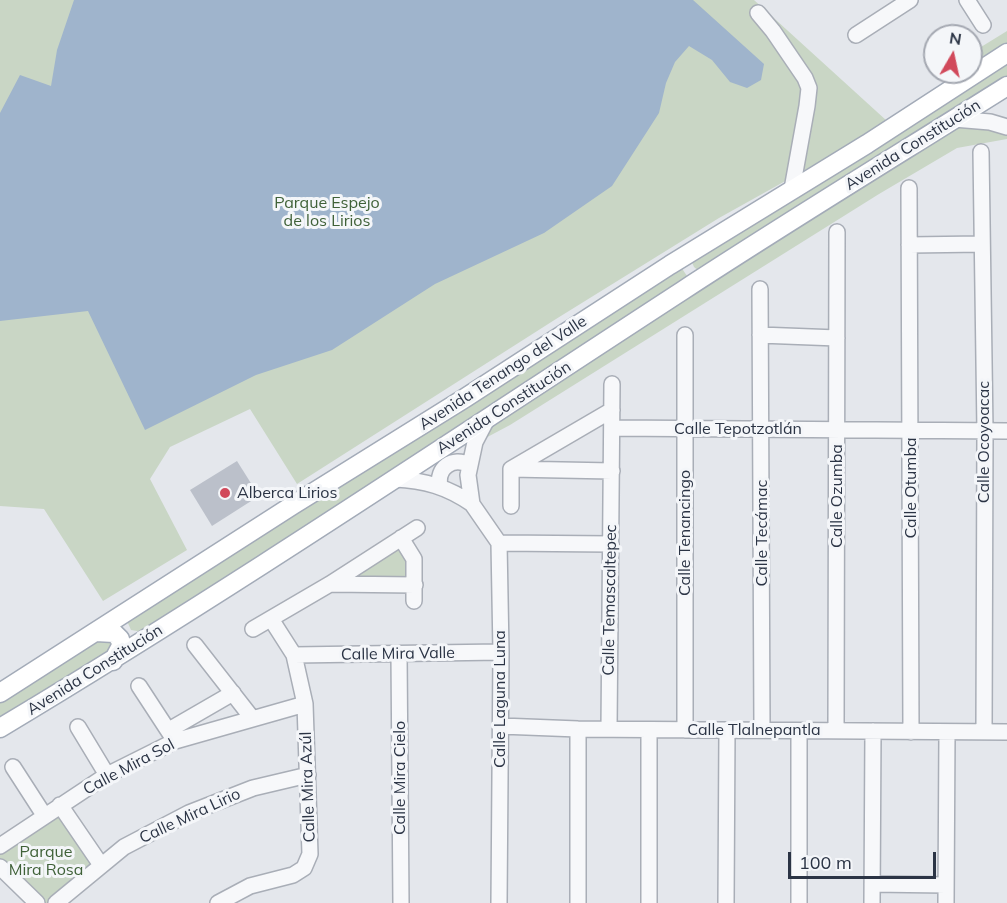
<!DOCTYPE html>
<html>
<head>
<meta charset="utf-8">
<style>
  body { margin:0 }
  #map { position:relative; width:1007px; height:903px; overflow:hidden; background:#e4e7ec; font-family:Mulish,sans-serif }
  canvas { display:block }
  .north { position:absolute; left:923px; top:24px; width:60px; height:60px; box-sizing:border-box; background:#f4f6f9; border:2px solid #a4a8b1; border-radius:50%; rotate:9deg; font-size:16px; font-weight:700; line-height:24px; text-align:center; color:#2b3445 }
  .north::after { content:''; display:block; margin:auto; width:21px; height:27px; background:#d1495b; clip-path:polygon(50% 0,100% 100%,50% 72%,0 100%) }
  .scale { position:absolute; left:788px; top:852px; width:148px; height:27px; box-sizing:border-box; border:3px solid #2b3445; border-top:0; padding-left:8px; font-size:18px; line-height:21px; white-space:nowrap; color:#2b3445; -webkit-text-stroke:4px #f4f6f9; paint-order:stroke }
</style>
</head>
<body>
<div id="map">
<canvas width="1007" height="903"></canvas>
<div class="north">N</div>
<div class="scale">100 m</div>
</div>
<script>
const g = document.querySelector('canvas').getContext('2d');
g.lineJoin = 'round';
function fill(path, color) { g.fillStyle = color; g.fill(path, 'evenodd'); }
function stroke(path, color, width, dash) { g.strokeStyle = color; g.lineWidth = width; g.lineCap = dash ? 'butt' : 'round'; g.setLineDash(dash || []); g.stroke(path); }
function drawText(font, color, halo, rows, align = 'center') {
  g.font = font + ' Mulish,sans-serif'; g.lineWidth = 6; g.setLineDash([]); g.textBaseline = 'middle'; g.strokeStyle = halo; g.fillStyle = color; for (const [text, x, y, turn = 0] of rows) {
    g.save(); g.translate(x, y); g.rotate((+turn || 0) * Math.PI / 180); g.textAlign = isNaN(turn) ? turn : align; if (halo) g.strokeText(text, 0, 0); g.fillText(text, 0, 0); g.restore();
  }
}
const green = new Path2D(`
  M0,0H754L887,121L814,165L719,218L556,319L297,484L250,409L170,447L150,479L187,550L103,601L44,509L0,506Z
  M1007,31V45L971,67V48L981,47Z
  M1007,54V85L701,273L694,267L691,260Z
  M954,122L974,123L1007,133V139L957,148L879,194L510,425L478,442L482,431Z
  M681,267L687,276L688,281L143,632L131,630L127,621Z
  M401,541L413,582H337Z
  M96,632L120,647L0,726V695Z
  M60,805L100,867L55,903H35L0,869V848Z`);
const water = new Path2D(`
  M74,0H693L764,64L761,80L747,88L730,82L712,60L689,46L675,62L666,83L659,113L612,186L544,233L435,284L332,350L256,375L145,430L88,311L0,321V113L20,75L51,86L57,50Z`);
const building = new Path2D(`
  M237,461L259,496L212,526L190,490Z`);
const minor = new Path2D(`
  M967,0L983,25
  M758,13L773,31L805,78L809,88L807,106L792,189
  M856,35L910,0
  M954,119L990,122L1007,127
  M981,152L985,431L984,731
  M909,188L911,732
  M909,245L982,244
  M760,289L762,730
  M685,335V730
  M760,335L837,338
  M486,421L475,442L468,475L472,504L499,543L501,652L499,903
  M613,428L1007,431
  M511,469L612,410
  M511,469L612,471
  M395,479C424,480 448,487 472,504
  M440,486C436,468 453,456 469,465
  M511,506V469
  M401,538L414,559V601
  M499,543L611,544
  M331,584L415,585
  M253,629L330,584L417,528
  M195,645L252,718
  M399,654L401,903
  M294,655L501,652
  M139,686L173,738
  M501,726L578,729L1007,732
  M78,727L107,775
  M609,729L612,384
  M169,730L233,693
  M799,731V903
  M836,731L837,232
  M13,767L44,815
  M60,805L101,865
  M0,846L107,775L175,741L305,704
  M0,867L37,903
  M872,884L946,885
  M56,903L124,847L189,813L253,788L308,775
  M218,903L250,886L293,875L304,868L310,854L305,704L294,655L271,619
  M578,903V729
  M649,903V730
  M726,903L727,730
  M872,903L873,731
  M946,903L947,732`);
const major = new Path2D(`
  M96,632L114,633L120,639L121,646L113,661
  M0,693L293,505L465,398L670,265L867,144L1007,53
  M0,728C232,589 456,438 682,291C789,221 899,154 1007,86`);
const markers = [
  [225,493,6,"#d1495b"]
];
const streetNames = [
  ["Avenida Constitución",913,145,-32],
  ["Avenida Tenango del Valle",503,373,-33],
  ["Avenida Constitución",504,408,-33],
  ["Calle Tepotzotlán",738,429],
  ["Calle Ocoyoacac",984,442,-90],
  ["Calle Otumba",911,488,-90],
  ["Calle Ozumba",837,496,-90],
  ["Calle Tenancingo",685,533,-90],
  ["Calle Tecámac",762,533,-90],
  ["Calle Temascaltepec",610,600,-89],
  ["Calle Mira Valle",398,654,-1],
  ["Avenida Constitución",95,670,-32],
  ["Calle Laguna Luna",500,699,-90],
  ["Calle Tlalnepantla",754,730],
  ["Calle Mira Sol",129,767,-28],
  ["Calle Mira Cielo",400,778,-90],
  ["Calle Mira Azúl",308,787,-92],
  ["Calle Mira Lirio",190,816,-25]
];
const parkNames = [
  ["Parque Espejo",327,203],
  ["de los Lirios",327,221],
  ["Parque",46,852],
  ["Mira Rosa",46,870]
];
const poiNames = [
  ["Alberca Lirios",237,493]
];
fill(green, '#c9d6c5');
fill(water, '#9fb4cc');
fill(building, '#bbc0ca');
stroke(minor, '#a9aeb7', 18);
stroke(major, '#a3abb8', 21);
stroke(minor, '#f7f8fa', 15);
stroke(major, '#fff', 18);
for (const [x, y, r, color] of markers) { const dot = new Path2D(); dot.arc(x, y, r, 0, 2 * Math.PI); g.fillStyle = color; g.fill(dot); stroke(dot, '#f4f6f9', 2); }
drawText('16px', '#2b3445', '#f4f6f9', streetNames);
drawText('16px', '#3f6138', '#f4f6f9', parkNames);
drawText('16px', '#2b3445', '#f4f6f9', poiNames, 'left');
</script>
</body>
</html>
